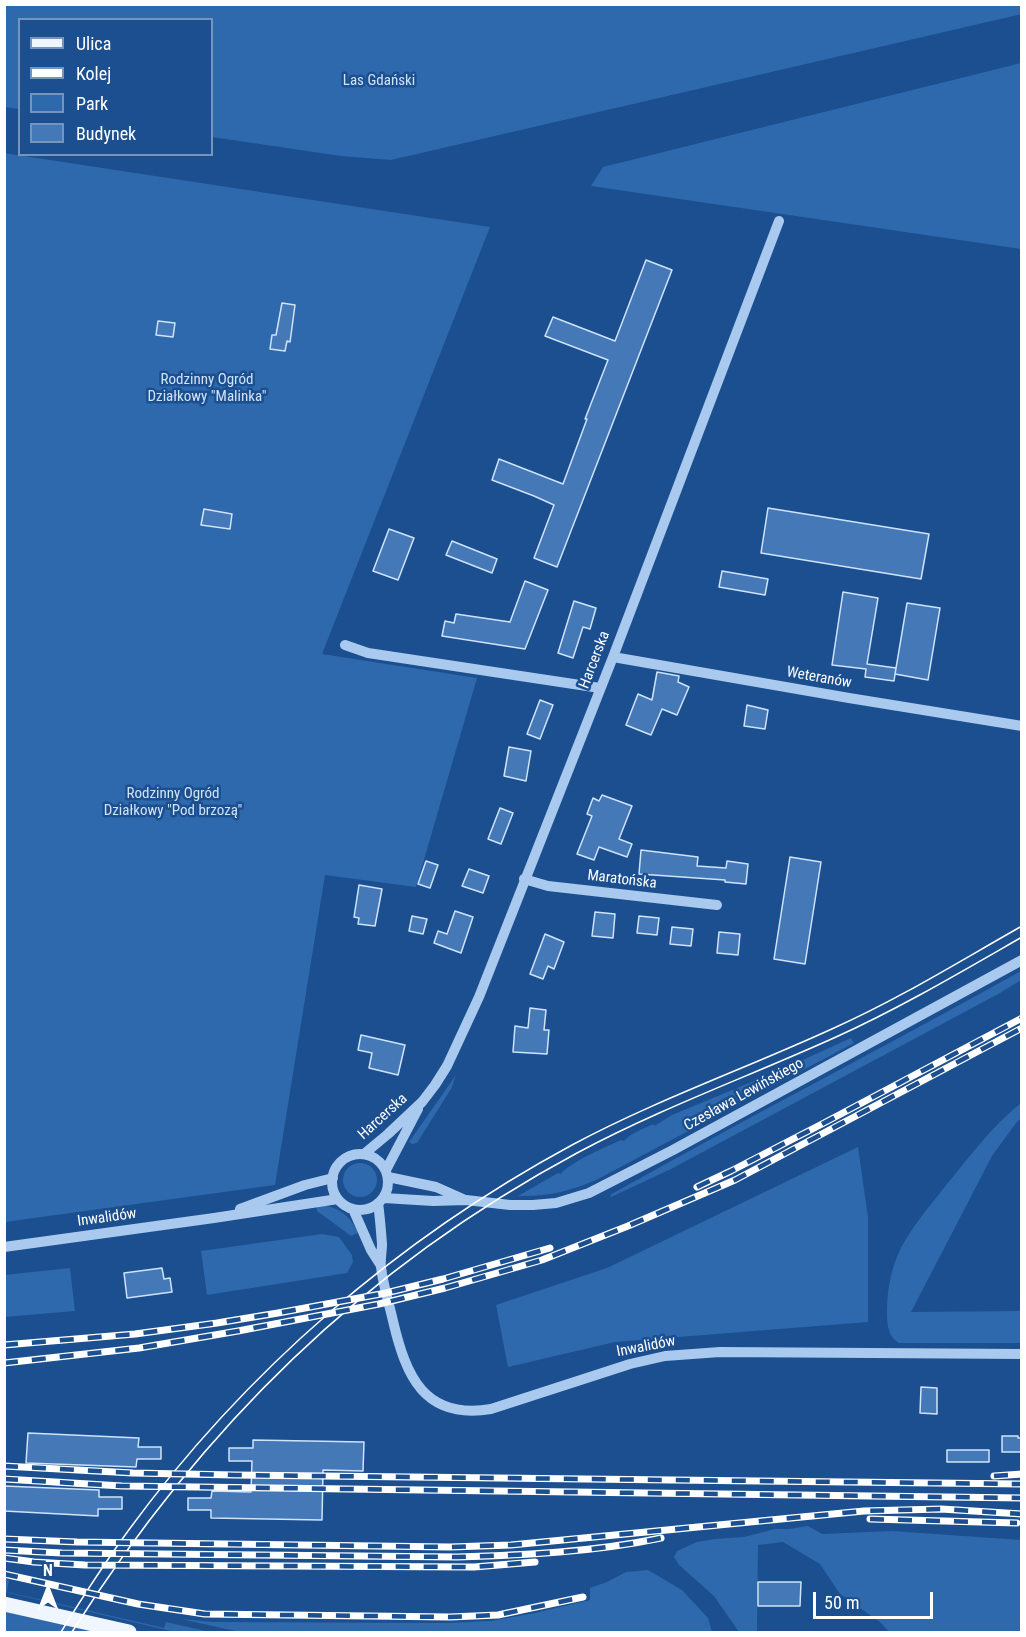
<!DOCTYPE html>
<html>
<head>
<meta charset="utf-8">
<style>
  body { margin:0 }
  #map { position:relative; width:1026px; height:1637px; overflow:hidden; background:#1b4f8f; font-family:"Roboto Condensed",sans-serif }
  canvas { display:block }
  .frame { position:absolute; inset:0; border:6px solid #fff; pointer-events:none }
  .legend { position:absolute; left:18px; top:18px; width:195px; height:138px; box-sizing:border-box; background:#1b4f8f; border:2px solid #7695bc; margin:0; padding:8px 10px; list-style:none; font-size:18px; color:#fff }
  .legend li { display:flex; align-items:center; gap:12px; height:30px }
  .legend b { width:30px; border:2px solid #7695bc }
  .north { position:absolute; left:18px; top:1559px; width:60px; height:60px; -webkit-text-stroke:4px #1b4f8f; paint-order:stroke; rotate:0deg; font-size:16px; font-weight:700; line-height:24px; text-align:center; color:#fff }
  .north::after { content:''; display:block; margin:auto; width:21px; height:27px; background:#fff; clip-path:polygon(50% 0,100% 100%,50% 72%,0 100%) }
  .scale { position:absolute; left:813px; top:1592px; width:120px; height:27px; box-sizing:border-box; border:3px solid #fff; border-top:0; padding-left:8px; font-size:18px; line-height:21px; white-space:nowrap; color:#fff; -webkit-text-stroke:4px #1b4f8f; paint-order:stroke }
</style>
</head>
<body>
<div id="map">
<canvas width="1026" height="1637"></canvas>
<div class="frame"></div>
<ul class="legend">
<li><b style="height:8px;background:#f0f6ff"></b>Ulica</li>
<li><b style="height:8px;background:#fff"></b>Kolej</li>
<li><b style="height:16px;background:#2e69ad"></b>Park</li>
<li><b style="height:16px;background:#4478b7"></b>Budynek</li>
</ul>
<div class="north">N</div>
<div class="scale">50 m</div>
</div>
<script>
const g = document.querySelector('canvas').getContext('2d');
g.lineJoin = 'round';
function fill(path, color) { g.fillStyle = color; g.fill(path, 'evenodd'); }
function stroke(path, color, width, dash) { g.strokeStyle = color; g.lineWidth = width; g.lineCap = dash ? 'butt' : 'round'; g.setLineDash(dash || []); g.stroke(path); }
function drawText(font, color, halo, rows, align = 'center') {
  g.font = font + ' "Roboto Condensed",sans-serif'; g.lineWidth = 5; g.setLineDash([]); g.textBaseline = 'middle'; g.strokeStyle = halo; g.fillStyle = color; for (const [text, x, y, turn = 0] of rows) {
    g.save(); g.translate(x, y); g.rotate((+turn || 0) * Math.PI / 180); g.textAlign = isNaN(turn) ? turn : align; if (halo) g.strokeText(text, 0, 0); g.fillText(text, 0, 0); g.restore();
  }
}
const green = new Path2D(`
  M5,4H1021L1022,14L391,160L341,156L212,137V20H20L19,109L5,107Z
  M1021,63V249L591,186L603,167Z
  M4,153L490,227L322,654L477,678L416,887L325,875L275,1185L5,1222Z
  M1021,971V980L1000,993L671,1169L611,1197L610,1195C746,1118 885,1047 1021,971Z
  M851,1038L854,1043L596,1180C571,1191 546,1197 518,1196L558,1173L561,1174C568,1163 608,1146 621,1140L624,1141C630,1133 644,1129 653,1124L654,1126L656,1125L672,1115L783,1069Z
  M456,1075L451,1089L417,1143L412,1144L409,1142Z
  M1021,1103V1118L1016,1123L992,1156L911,1312L1021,1311V1343H899C887,1336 887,1322 887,1310C887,1290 891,1270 899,1252C911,1227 930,1206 947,1184C970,1156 992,1126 1021,1103Z
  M858,1147L868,1217V1322L615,1342L508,1367L496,1305L607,1268Z
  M343 1180a17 17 0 1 1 34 0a17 17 0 1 1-34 0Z
  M316,1206C336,1204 350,1215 358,1233L351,1236L317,1211Z
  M322,1234L339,1237L352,1255L353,1262L347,1273L207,1295L201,1251Z
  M70,1268L75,1311L5,1317V1275Z
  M808,1526L822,1534L892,1531L1021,1540V1632H889L880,1622L840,1594L820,1564L783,1542L758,1545L757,1632H739L714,1596L679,1565L674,1557L677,1551L697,1542L715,1539L744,1537L775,1529H789Z
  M648,1570L682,1590L708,1618L712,1632H240L181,1619L212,1622L445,1623L491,1621L535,1613L590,1600V1588L607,1582L626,1572Z
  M5,1579L9,1580L7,1592L12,1593L164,1628L166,1622L210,1632H175L5,1592Z
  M4,1611L97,1632H10L5,1631Z`);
const building = new Path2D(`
  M646,260L672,270L557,567L534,558L554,505L534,496L492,480L499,459L563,484L587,419H585L608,360L545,336L553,317L615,341Z
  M282,303L295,305L290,342L287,341L285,351L270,349L272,335H276Z
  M158,321L175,323L173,337L156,335Z
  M768,508L929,534L921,579L761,553Z
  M204,509L232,514L230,529L201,525Z
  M389,529L414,538L398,580L373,571Z
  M452,541L497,559L492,573L446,555Z
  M722,571L768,579L765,595L719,587Z
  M525,581L548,590L525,649L442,636L445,621L454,623L456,614L510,622Z
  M843,592L878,598L867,664L896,668L894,681L865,677L866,669L832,665Z
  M574,601L596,608L590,629L583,627L573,658L558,653Z
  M907,603L940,608L928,680L895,674Z
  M657,672L679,676L678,682L689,687L677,715L662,709L651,735L626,725L638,694L652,700Z
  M540,700L553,705L540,739L527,734Z
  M747,705L768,710L765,729L744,726Z
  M509,747L531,751L526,781L504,776Z
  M602,795L632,806L619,839L632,844L627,857L599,847L594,860L577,854L592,816L587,814L593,798L599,801Z
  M500,808L513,813L501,844L488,839Z
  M641,850L698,857L697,866L726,868L727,861L748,864L746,884L725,882V880L639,874Z
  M790,857L821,862L805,964L774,959Z
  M426,861L438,865L430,888L418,884Z
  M469,869L489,876L483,893L462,886Z
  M359,885L382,889L375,926L358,924L359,918L354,917Z
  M455,911L473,917L461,953L434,943L438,931L447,934Z
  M595,912L615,914L613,938L592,936Z
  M412,916L427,919L423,934L409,931Z
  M639,916L659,918L657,935L637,933Z
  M672,927L693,929L691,946L670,944Z
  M719,932L740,934L738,955L717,953Z
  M545,934L564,942L554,969L548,966L543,979L530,974Z
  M530,1008L546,1010L544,1030H549L547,1054L513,1052L515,1026L528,1028Z
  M361,1035L405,1045L398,1075L369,1068L372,1053L358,1050Z
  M162,1268L164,1279L170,1278L172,1292L127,1298L124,1273Z
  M921,1387L937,1388V1414L920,1413Z
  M28,1433L139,1438L138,1447H161V1459H137L136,1467L26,1463Z
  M1002,1436H1018V1438H1022V1452H1002Z
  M253,1440L364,1442L363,1471L323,1470L322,1520L211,1518V1510H188V1498H211L212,1491L251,1492L252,1461H229V1448H253Z
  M947,1450H989V1462H947Z
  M4,1486L99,1490V1497H122V1509H98V1516L4,1511Z
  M758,1582H801L800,1606H758Z`);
const minor = new Path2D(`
  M345,645L368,653L600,688
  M613,657L849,698L1022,726
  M524,879L548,886L717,905
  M364,1154L388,1134L422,1102L435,1085L447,1066L479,997L613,657L779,221
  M332 1182a28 28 0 1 1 56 0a28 28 0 1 1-56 0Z
  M386,1170L418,1109
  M388,1177L436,1187L463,1199
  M384,1198L433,1201L466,1200L510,1205H533L556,1203L589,1193L673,1150L1022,960
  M378,1203C380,1217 381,1231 382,1244C382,1252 380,1260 381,1267C383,1285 389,1303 393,1321C406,1376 424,1420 491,1409L630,1364L665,1356L720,1352L1022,1354
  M240,1209L305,1185L333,1178
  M353,1209L371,1250L380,1264
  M4,1247L214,1218L338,1199`);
const major = new Path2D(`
  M4,1604L129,1632`);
const tram = new Path2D(`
  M61,1632C82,1598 104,1564 128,1531C245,1371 398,1239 572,1145C656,1100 747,1068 834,1028C899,999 960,961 1022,926
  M72,1632C201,1428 363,1268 577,1153C661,1108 750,1076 836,1037C900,1008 961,972 1022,937`);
const rail = new Path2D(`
  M697,1187L731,1171L822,1124L1022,1018
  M4,1345L135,1334L217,1323L278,1313L386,1293L443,1279L550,1248
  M4,1363L139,1348L238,1331L379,1304L445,1288L542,1260L628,1226L735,1180L1022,1028
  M4,1466L133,1473L235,1475L1022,1484
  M994,1476L1022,1474
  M4,1479L122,1486L1022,1498
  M870,1519L1017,1523
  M4,1539L77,1542L450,1547L511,1545L864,1511L941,1509L1022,1514
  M4,1550L62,1553L457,1557C525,1555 594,1552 661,1538
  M4,1558L34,1562L85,1565L474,1567L535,1562
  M4,1574L138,1604L205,1614L450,1617L498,1615L583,1597`);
const parkNames = [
  ["Las Gdański",379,81],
  ["Rodzinny Ogród",207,380],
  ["Działkowy \"Malinka\"",207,397],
  ["Rodzinny Ogród",173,794],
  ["Działkowy \"Pod brzozą\"",173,811]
];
const streetNames = [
  ["Harcerska",595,660,-69],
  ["Weteranów",819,678,10],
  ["Maratońska",622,880,7],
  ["Czesława Lewińskiego",744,1095,-29],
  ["Harcerska",383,1117,-42],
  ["Inwalidów",107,1218,-8],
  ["Inwalidów",646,1347,-11]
];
fill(green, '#2e69ad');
fill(building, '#4478b7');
stroke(building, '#cfe3fa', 1.5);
stroke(minor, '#a9c9ee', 10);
stroke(major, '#f0f6ff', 15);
stroke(tram, '#fff', 1.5);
stroke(rail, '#fff', 7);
stroke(rail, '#1b4f8f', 4.5, [14]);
drawText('15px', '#cfe3fa', '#1b4f8f', parkNames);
drawText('15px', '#fff', '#1b4f8f', streetNames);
</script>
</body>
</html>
